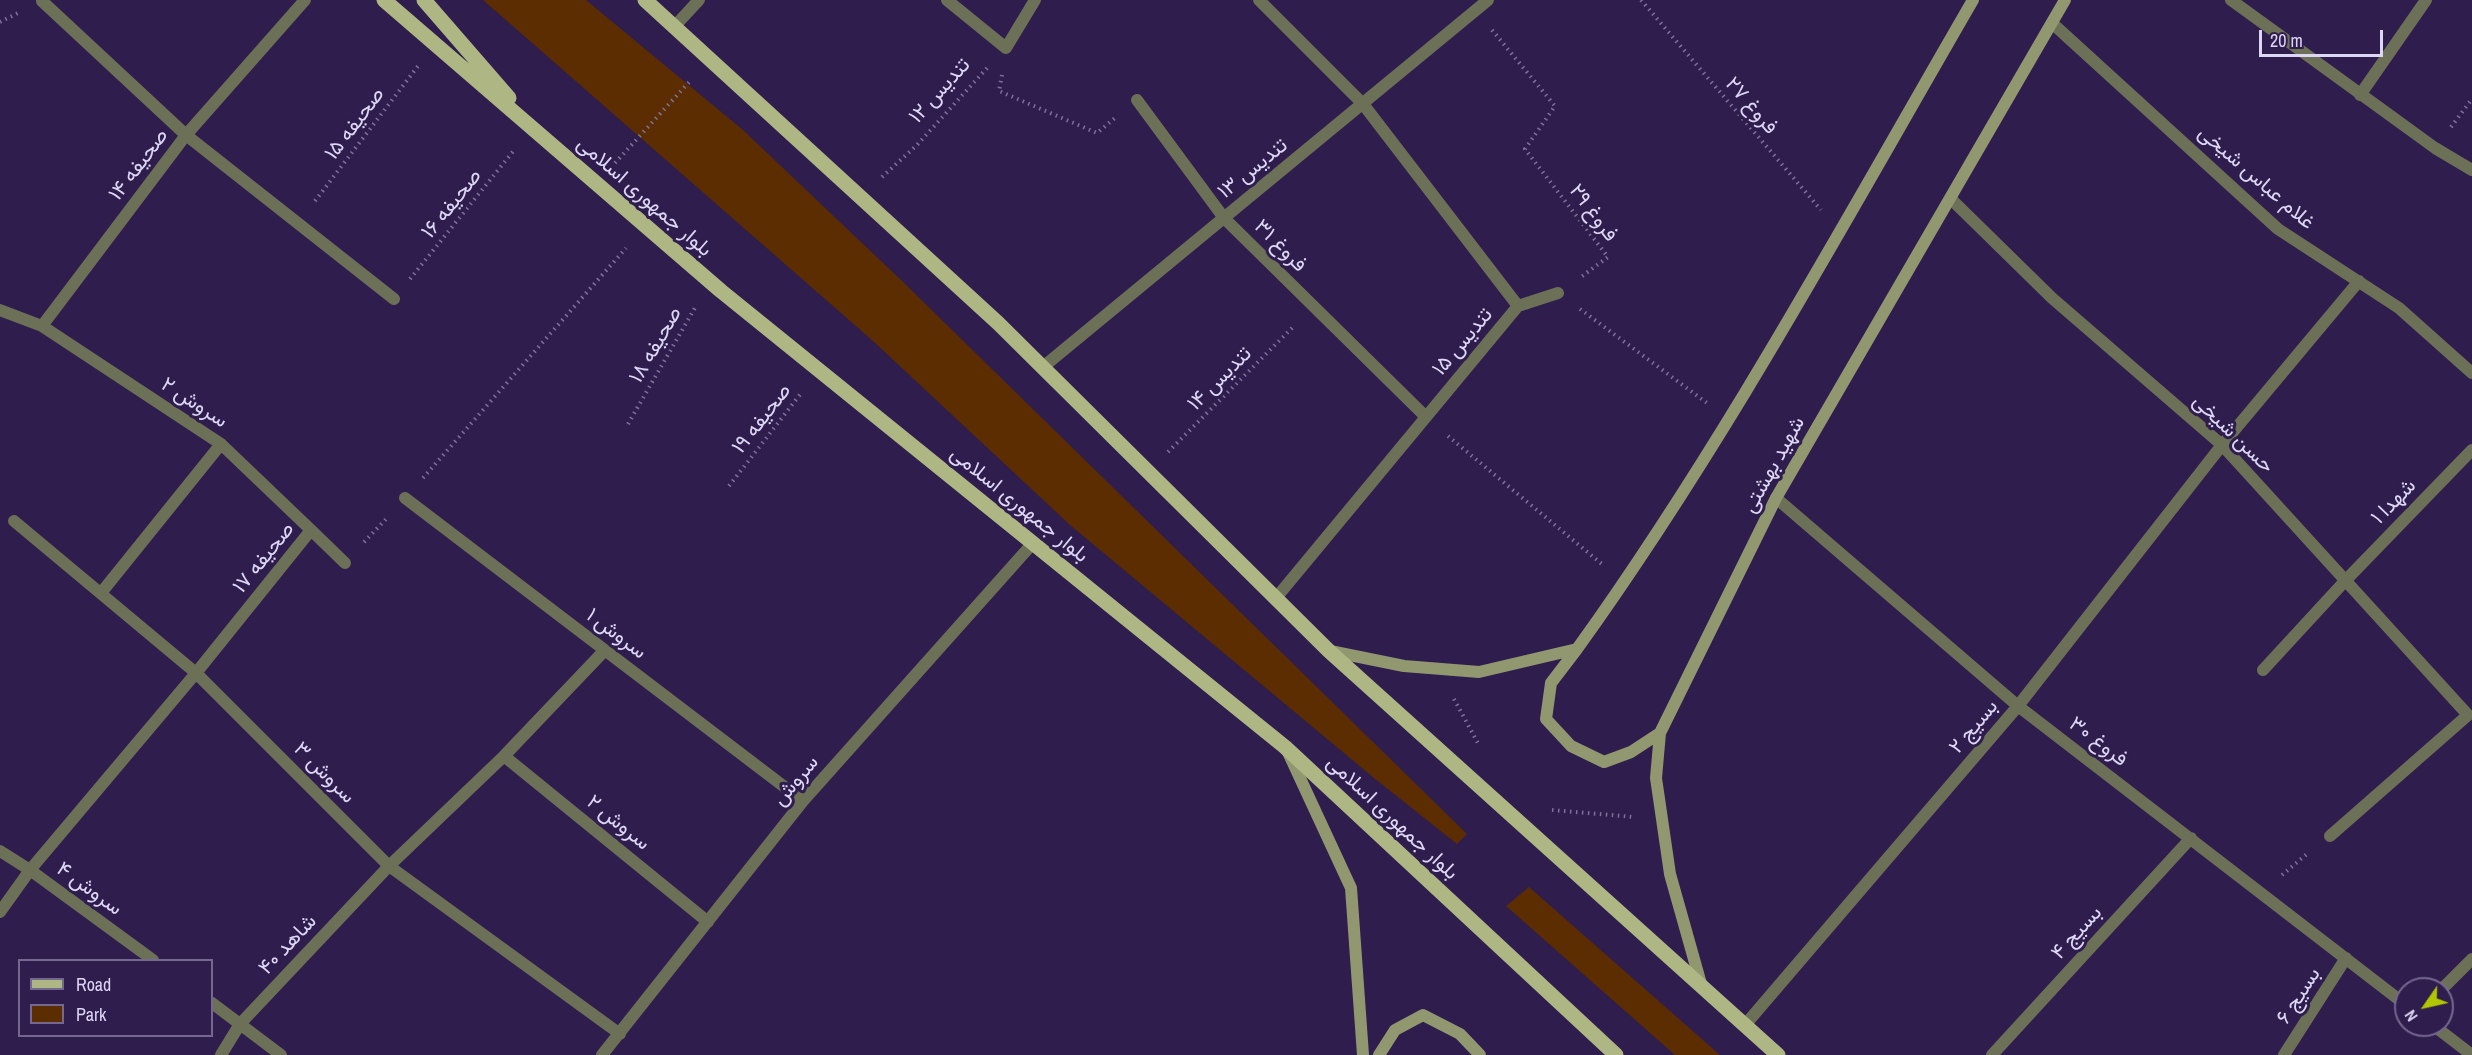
<!DOCTYPE html>
<html>
<head>
<meta charset="utf-8">
<style>
  body { margin:0 }
  #map { position:relative; width:2472px; height:1055px; overflow:hidden; background:#2e1d4d; font-family:"Archivo Narrow",sans-serif }
  canvas { display:block }
  .legend { position:absolute; left:18px; top:959px; width:195px; height:78px; box-sizing:border-box; background:#2e1d4d; border:2px solid #746790; margin:0; padding:8px 10px; list-style:none; font-size:18px; color:#ded6f5 }
  .legend li { display:flex; align-items:center; gap:12px; height:30px }
  .legend b { width:30px; border:2px solid #746790 }
  .north { position:absolute; left:2394px; top:977px; width:60px; height:60px; box-sizing:border-box; background:#2e1d4d; border:2px solid #746790; border-radius:50%; rotate:236deg; font-size:16px; font-weight:700; line-height:24px; text-align:center; color:#ded6f5 }
  .north::after { content:''; display:block; margin:auto; width:21px; height:27px; background:#b1c500; clip-path:polygon(50% 0,100% 100%,50% 72%,0 100%) }
  .scale { position:absolute; left:2259px; top:30px; width:124px; height:27px; box-sizing:border-box; border:3px solid #ded6f5; border-top:0; padding-left:8px; font-size:18px; line-height:21px; white-space:nowrap; color:#ded6f5; -webkit-text-stroke:4px #2e1d4d; paint-order:stroke }
</style>
</head>
<body>
<div id="map">
<canvas width="2472" height="1055"></canvas>
<ul class="legend">
<li><b style="height:8px;background:#aeb783"></b>Road</li>
<li><b style="height:16px;background:#5c2d00"></b>Park</li>
</ul>
<div class="north">N</div>
<div class="scale">20 m</div>
</div>
<script>
const g = document.querySelector('canvas').getContext('2d');
g.lineJoin = 'round';
function fill(path, color) { g.fillStyle = color; g.fill(path, 'evenodd'); }
function stroke(path, color, width, dash) { g.strokeStyle = color; g.lineWidth = width; g.lineCap = dash ? 'butt' : 'round'; g.setLineDash(dash || []); g.stroke(path); }
function drawText(font, color, halo, rows, align = 'center') {
  g.font = font + ' "Archivo Narrow",Vazirmatn,sans-serif'; g.lineWidth = 6; g.setLineDash([]); g.textBaseline = 'middle'; g.strokeStyle = halo; g.fillStyle = color; for (const [text, x, y, turn = 0] of rows) {
    g.save(); g.translate(x, y); g.rotate((+turn || 0) * Math.PI / 180); g.textAlign = isNaN(turn) ? turn : align; if (halo) g.strokeText(text, 0, 0); g.fillText(text, 0, 0); g.restore();
  }
}
const green = new Path2D(`
  M483,0H586L743,130L901,280L1467,834L1457,844L1374,778L1070,525L873,341Z
  M1529,887L1720,1055H1675L1506,906Z`);
const path = new Path2D(`
  M1641,0L1821,210
  M0,22L18,13
  M1492,30L1555,106L1525,149L1608,257L1581,277
  M1002,75L999,91L1097,133L1115,118
  M2451,127L2472,99
  M615,163L691,80
  M882,177L917,145L987,68
  M315,201L418,66
  M410,279L515,149
  M1580,309L1707,403
  M628,424L696,306
  M1448,436L1603,565
  M1168,452L1294,326
  M423,478L626,248
  M729,486L802,392
  M364,542L388,517
  M1454,699L1479,745
  M1552,810L1634,817
  M2282,875L2308,853`);
const minor = new Path2D(`
  M947,0L1006,48L1035,0
  M1259,0L1363,104L1518,306L1276,598
  M42,1L186,135L394,299
  M2052,23L2278,229L2399,308L2472,373
  M674,27L699,0
  M2360,95L2426,0
  M1137,100L1224,218L1426,417
  M1951,199L2052,298L2222,445L2468,715L2330,836
  M1518,306L1558,293
  M0,310L42,326L186,135L305,0
  M42,326L221,444L311,530
  M1043,367L1488,0
  M405,498L803,801
  M1776,498L2018,706L2406,1005
  M14,521L196,673L389,866L620,1034
  M101,593L221,444
  M2263,670L2345,581L2472,450
  M504,756L708,922
  M0,851L30,870L153,960
  M0,912L30,870L196,673L311,530L345,563
  M2442,989L2472,959
  M212,1003L281,1055
  M1745,1025L2018,706L2222,445L2359,281
  M2433,1025L2472,1055
  M221,1055L240,1024L389,866L504,756L605,650
  M602,1055L803,801L1033,543
  M1992,1055L2191,838
  M2284,1055L2346,958`);
const tertiary = new Path2D(`
  M2231,0L2435,148L2472,170`);
const secondary = new Path2D(`
  M1577,649L1551,683L1546,719L1571,746L1604,762L1631,752L1660,733
  M1330,651L1404,666L1479,672L1577,649C1725,443 1846,219 1973,0
  M1287,750L1351,888L1363,1055
  M1701,984L1670,874L1656,778L1660,733L1776,498L2065,0
  M1379,1055L1395,1030L1423,1015L1460,1034L1480,1055`);
const primary = new Path2D(`
  M384,0L721,291L1285,747L1616,1055
  M424,0L509,98
  M645,0L998,323L1329,651L1778,1055`);
const streetNames = [
  ["تندیس ۱۲",940,91,-48],
  ["فروغ ۲۷",1751,106,49],
  ["صحیفه ۱۵",355,124,-53],
  ["صحیفه ۱۴",139,165,-53],
  ["تندیس ۱۳",1253,169,-39],
  ["غلام عباس شیخی",2256,178,41],
  ["بلوار جمهوری اسلامی",644,197,41],
  ["صحیفه ۱۶",452,204,-51],
  ["فروغ ۲۹",1593,213,53],
  ["فروغ ۳۱",1280,246,45],
  ["تندیس ۱۵",1463,342,-50],
  ["صحیفه ۱۸",656,345,-60],
  ["تندیس ۱۴",1220,379,-45],
  ["سروش ۲",194,403,33],
  ["صحیفه ۱۹",762,419,-52],
  ["حسن شیخی",2233,434,44],
  ["شهید بهشتی",1774,465,-61],
  ["شهدا ۱",2394,502,-46],
  ["بلوار جمهوری اسلامی",1019,505,39],
  ["صحیفه ۱۷",264,558,-51],
  ["سروش ۱",616,634,37],
  ["بسیج ۲",1974,727,-50],
  ["فروغ ۳۰",2098,742,37],
  ["سروش ۳",324,773,45],
  ["سروش",796,781,-50],
  ["بلوار جمهوری اسلامی",1392,818,43],
  ["سروش ۲",618,823,39],
  ["سروش ۴",89,889,36],
  ["بسیج ۴",2077,933,-48],
  ["شاهد ۴۰",288,945,-47],
  ["بسیج ۶",2299,996,-57]
];
fill(green, '#5c2d00');
stroke(path, '#7e719a', 4, [1.5, 4.5]);
stroke(minor, '#6b7057', 12);
stroke(tertiary, '#6b7057', 12);
stroke(secondary, '#919870', 12);
stroke(primary, '#aeb783', 15);
drawText('21px', '#ded6f5', '#2e1d4d', streetNames);
</script>
</body>
</html>
